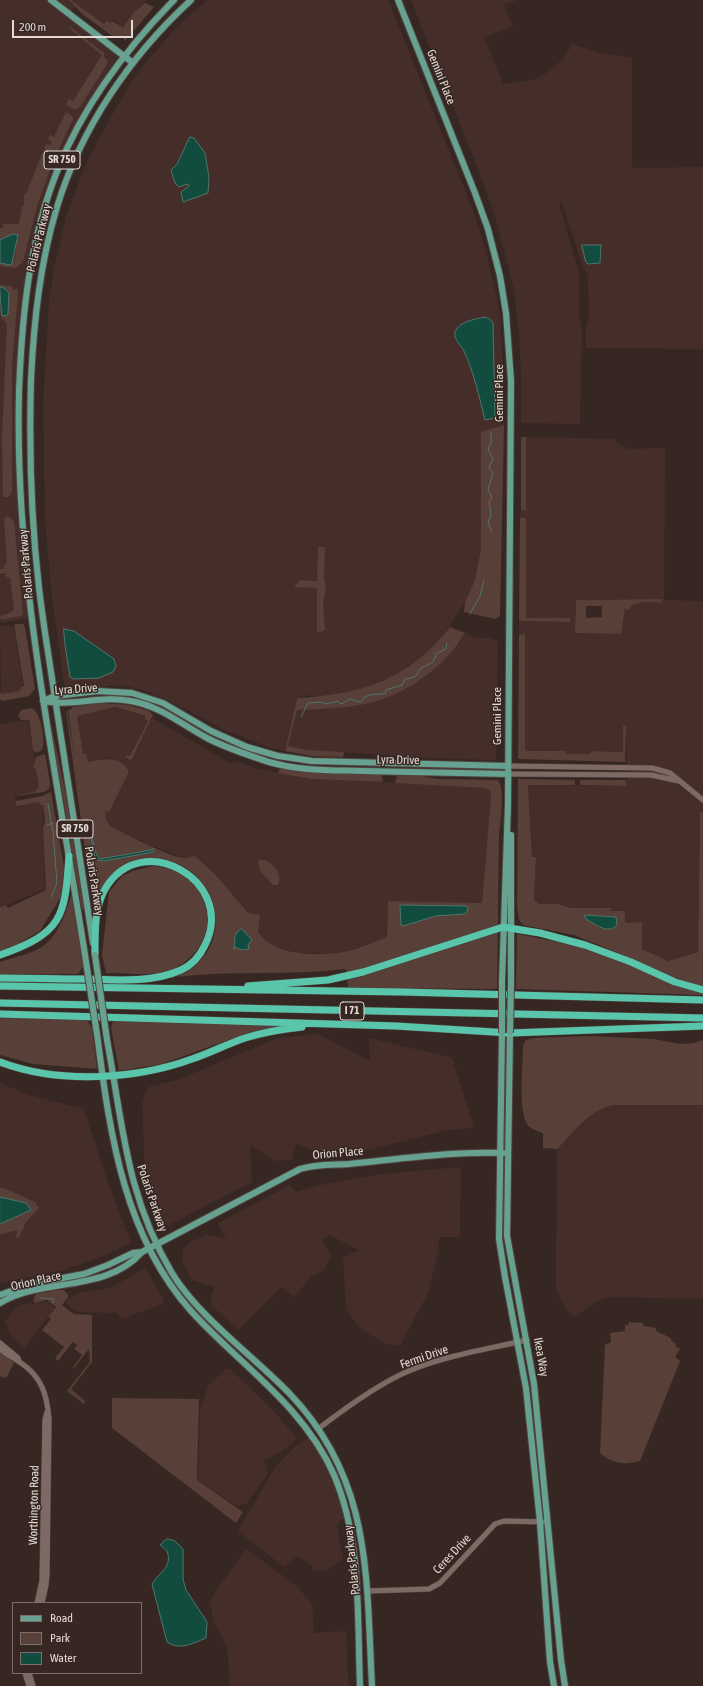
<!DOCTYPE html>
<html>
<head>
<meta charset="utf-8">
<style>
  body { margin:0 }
  #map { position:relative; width:703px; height:1686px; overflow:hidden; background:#372722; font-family:"Asap Condensed",sans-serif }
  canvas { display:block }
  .legend { position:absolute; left:12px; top:1602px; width:130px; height:72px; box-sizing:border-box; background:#372722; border:1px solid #7c6e6a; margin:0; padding:5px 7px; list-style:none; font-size:12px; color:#e4d9d5 }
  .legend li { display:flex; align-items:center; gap:8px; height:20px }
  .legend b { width:20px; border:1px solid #7c6e6a }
  .scale { position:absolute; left:12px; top:20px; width:121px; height:18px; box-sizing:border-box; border:2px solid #e4d9d5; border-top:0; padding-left:5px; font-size:12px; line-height:14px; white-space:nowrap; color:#e4d9d5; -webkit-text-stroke:3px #372722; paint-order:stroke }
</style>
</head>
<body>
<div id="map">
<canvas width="703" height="1686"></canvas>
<ul class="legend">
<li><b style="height:5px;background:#67a18f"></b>Road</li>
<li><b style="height:11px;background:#583f37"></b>Park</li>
<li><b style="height:11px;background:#114c3f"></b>Water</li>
</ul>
<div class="scale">200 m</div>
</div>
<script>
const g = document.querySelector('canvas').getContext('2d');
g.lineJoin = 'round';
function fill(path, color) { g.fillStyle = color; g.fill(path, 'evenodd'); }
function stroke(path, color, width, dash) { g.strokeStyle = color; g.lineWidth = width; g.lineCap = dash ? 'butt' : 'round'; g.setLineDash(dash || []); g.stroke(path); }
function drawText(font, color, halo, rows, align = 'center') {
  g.font = font + ' "Asap Condensed",sans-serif'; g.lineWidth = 3; g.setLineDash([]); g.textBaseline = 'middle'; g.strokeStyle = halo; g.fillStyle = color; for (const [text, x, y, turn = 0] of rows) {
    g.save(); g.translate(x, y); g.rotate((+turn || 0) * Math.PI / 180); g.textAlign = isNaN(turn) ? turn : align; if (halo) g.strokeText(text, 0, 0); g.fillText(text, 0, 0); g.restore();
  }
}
const built = new Path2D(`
  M0,0H147L135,11L123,26L113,20L110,23L107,21L104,24L77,4L69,14L123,56L83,118L51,187L29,275L19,417L31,618L0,623Z
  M207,0H388L473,210L486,251L500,313L504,389V425L481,432V549L475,580L465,602L442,637L423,656L406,669L388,679L359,690L323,697L303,695L297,698L285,751L271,748L222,729L176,704L147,691L122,685L67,689L64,684L51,589L45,519L43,405L49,301L54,268L66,217L83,171L103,131L131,82L146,62L176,28Z
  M411,0H517L504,5L513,27L484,37L503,84L533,80L547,73L565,57L572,44L601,53L632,58V168L703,167V349L586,348V326L589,318L588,276L582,264L562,202L559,203L579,273V315L582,329L580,424L521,423V376L519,333L514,290L509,270L496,219L478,169Z
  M526,437L615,439L619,445L628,449L665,448L664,600L703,601V812H700L698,952L668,961L642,949V923H625L611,911V908H570L558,904H539L534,900L536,857H532L528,785L627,786L626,726H623V752L592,751L591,754H566V751H529L524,747L525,635H519V621L570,622L569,618H525L526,518H520L521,510H526ZM658,599L662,603H637L625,609L621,634L575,633L576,600Z
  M9,625L14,628L23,686L20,687V691L1,694L0,626Z
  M465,633L474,638H490L498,641L496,755L495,760L429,758L308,750L288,746L297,710L353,706L396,693L440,664L460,642Z
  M116,707L146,716V720L148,721L130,756L127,755V760L132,759L152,718L232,764L234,761L255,768L311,779L403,783L484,788L490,791L491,794L482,903L388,901L387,937L364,946L338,953H291L276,948L262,938L248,913L215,874L195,856L184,858L145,843L109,826L106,820L105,811L108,812L111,758L87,762L83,754L76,716Z
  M28,720L35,759L33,769H36L39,788L36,789V792L15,795L16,806L39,802L40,805H42L45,889L0,908V724Z
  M318,1034L370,1061L369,1038L452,1058L474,1127L443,1131L352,1154L322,1153L296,1144L292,1160L275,1161L250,1145L252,1182L167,1226L164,1221L157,1222L149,1197L145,1175L142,1100L149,1087L177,1080L278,1038Z
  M0,1083L29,1095L84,1109L107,1180L131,1243L98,1258L64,1270L0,1283Z
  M613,1105H703V1299L608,1297L597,1301L574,1317L562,1303L556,1286L557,1149L594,1112L604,1107Z
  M461,1167L460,1237H439L438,1251L428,1293L401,1344L396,1346L386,1344L361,1329L348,1313L346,1306L343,1258L359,1250L330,1235L322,1240L331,1257L324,1270L311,1277L294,1297L282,1287L238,1330L211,1305V1296L215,1287L192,1280L182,1261L183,1250L191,1241L204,1237L205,1234L226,1239L218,1223L290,1185L295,1192L329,1183L382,1174Z
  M145,1268L165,1302L164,1303L122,1319L117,1313L79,1312L74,1310L65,1302L74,1295L83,1292L110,1288Z
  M48,1302L55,1308L24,1348L10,1335L5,1321L18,1305Z
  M226,1369H230L272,1409L297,1438L281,1452L264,1460L268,1474L246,1504L237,1506L198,1480L200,1411L208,1386Z
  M311,1435L324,1457L347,1515L334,1527L337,1526L343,1559L325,1571L312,1570V1566L298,1556L303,1552L284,1567L238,1531L275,1467L298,1444Z
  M246,1549L293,1583L309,1600L312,1604L314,1633L346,1631L348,1686H230L228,1654L224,1641L215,1624L210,1604L212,1597Z`);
const green = new Path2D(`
  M69,0H71L104,24L107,21L110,23L112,21L123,27L135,11L145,3L154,7L125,41L123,37L115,38L81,13Z
  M69,26L104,53L105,59L108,60L106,66L80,107L75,110L66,105L69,99L73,101L102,55L69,28Z
  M66,112L72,116L73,119L53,162L38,203L23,262L15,268L0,266V263L10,265L15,257L18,235L14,234L0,239V228H3V224H19L22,206L24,205V194H26L46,144L50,145L52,142L48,139L50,135L54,137Z
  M0,285L11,286L14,290L17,288L18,293L12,366V492L9,497H3L2,437L7,324L1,317L0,305L2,315L8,314L9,295L4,288L0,287Z
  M504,425L500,616L495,619L464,612L465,602L475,580L481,549V432Z
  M521,437H526V510H521Z
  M7,516L14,521L23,613L21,616L1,620L0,616L10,613L14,610L10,578L6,577L5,573L0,574V569H4V565L7,564L4,518Z
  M520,518H526V618H570V622L519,621Z
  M318,547H325L324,578L326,587L323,605L325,630L317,633V588L294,587L300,580L317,581Z
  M662,599V603C652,603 634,599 629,610L625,609L621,634L575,633L576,600ZM586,606H602V617L586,618Z
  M14,624H23L25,627L35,689L29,696L3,701L0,699V690L1,694L20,691L21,687L24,686Z
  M450,627L465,633C443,671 397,701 353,706C334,709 316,709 297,710L288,746L308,750L344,752L343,757L313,756L285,751L297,698C363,694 408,680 450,627Z
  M525,634V749L529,751H566V754H591V751L623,752V726H626L625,762L518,759L519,635Z
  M98,703L129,705L149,711L153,715L132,759L129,760L126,757L127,755L130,756L148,721L145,719L146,716L116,707L77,716L83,754H86L88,762C102,759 120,755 129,771L109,812L105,811L106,820L110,826C124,833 173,859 186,858C189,858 192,856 195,856L215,874L248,913L260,915L258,932C274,956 311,955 337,953C354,951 371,943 387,937L388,901L482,903L491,795L490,791L484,788L395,783L397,775L410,774L438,779L498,780C505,790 501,822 499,833L497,989L348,988L346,969C289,976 232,970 175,977C182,974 190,970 196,965C243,924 199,840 135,864C130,865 124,867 120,869C115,873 100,900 96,907H93L66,712L68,707L67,712L75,759L68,711L73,707Z
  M31,708C41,711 46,741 42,750L37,753L33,750L29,720H21L18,716L21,710Z
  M49,715L66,795L85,909L82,910Z
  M45,754L50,783L49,789L44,792L17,796V795L36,792V789L39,788L36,769L33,768L36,757Z
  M283,767L380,774L382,776L383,782L311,779L278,773L280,769H284Z
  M518,779L575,780V785H528L532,857H536L534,900L539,904H558L570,908H611V911H625V923L642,922V949L668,961L698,952L700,812H703V987L658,972L623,955L574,935L523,925L519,920L517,907Z
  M580,780H626L627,786L580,785Z
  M51,792L64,867L62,895L40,931L9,949L0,951V908L6,905L8,908L46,890L43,827L45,823L43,805H40L39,802L16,806V801L42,796Z
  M259,860C271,858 284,875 278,885H273L261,872L258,864Z
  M153,866C213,870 229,943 173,969C157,977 124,973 106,973L102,955L109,892L122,876L133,871Z
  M72,892L83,967L78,974H0V962C11,958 22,956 32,952C57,943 65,915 72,892Z
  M517,934L575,945L703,992V995L516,989Z
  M0,1017L86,1019L92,1028L97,1069L33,1064L0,1055Z
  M113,1021L279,1026L231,1039L162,1064L119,1071L111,1027Z
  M589,1036L654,1039L680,1044L694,1043L703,1040V1105H613C590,1109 574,1133 557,1149L543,1148V1133C537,1131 530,1129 527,1124C518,1109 523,1062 523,1045L526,1040L533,1038Z
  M0,1188H4L35,1202L39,1208L26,1222L19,1237H15L18,1231C11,1230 7,1234 0,1234V1224L31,1210L26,1203L0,1197Z
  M56,1290H64L69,1296L62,1305L74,1314L92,1315V1362L71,1389L85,1401L84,1404L67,1391L90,1362L89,1349L74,1368L73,1367L82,1355L74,1349L77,1345L73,1342L58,1361L55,1358L64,1347L42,1330L51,1319L48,1317L56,1307L47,1300L35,1303L33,1300L36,1294Z
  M629,1322L643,1323L644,1326L656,1328V1331L671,1338V1340L676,1344L675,1346L680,1349L675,1357L680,1361L640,1461C625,1465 612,1464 600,1453L605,1345L611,1342L610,1333L625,1331V1325H628Z
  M0,1351L14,1363L6,1378L0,1376Z
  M112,1398L199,1399L197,1480L243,1512L236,1523L112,1428Z`);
const water = new Path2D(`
  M190,137L194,138L205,153L209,177L208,193L183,202L181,192L189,186L188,184L179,187L175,183L171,170L177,164Z
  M14,234L18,235L12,263L10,265L0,263V240Z
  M582,245H601L600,263L588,264L586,262Z
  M0,287L4,288L9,293L8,314L6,316L2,315Z
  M485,317L490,319L493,323L495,418L485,420C479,396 474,373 464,351C461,345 453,339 455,332C459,321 476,319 485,317Z
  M64,629L74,631L114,659L116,666L113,672L99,678L73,679L70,677L65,645Z
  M87,819C93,829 92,852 100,859L151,850L154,848L153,852L104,861L98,860L95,856Z
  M402,905L466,906L468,908L467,912L464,914L436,916L403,926L401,925L400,906Z
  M585,915L616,917L617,925C608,935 595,924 586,919Z
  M242,929L252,940L248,945L249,949L242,950L235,947L234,950L235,936L238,931Z
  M0,1197L26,1203L31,1210L0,1224Z
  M168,1539L175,1541L183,1549V1579L186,1590L207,1622L206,1638C193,1643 180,1651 167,1642L152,1584C159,1572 173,1567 167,1551L160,1545L165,1540Z`);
const stream = new Path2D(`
  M491,433V443L488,449L493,459L489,467L493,474L488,489L492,498L489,501L491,515L488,522L492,532
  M470,614L480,596L484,580
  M301,717L308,703L321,702L326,704L338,701L341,704L350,699L360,702C362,701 363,699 365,697C371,693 379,695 386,693V690L402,685L405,679L415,677L421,668L433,662L437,653L446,649L447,643
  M48,804L53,832L57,883L51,897
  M47,825L53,823
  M41,1298L54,1299L53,1303`);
const minor = new Path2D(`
  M508,766L652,768L670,773L703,800
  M508,774L651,775L679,781
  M0,1343L18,1358L19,1362
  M0,1349C7,1355 14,1358 21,1363C42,1377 47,1395 49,1419L47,1574L46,1585L42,1603
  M318,1429C344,1409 381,1382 411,1370C448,1355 488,1349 527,1340
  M367,1591L429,1589L440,1583L495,1524L504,1521L544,1522
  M37,1603L42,1581L45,1420L47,1412
  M25,1673L29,1686
  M29,1673L33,1686`);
const major = new Path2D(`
  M51,0L133,63
  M398,0L475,193L488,229L500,276L506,313L511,381L508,804L502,982
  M43,701L55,696L98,691L132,693L163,703L211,731L247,747L278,756L312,761L508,766
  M43,701C72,707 101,695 131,701C160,706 181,724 207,738C226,748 248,755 269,762C300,771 331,770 362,771C411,772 459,773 508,774
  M511,835V981
  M93,943C80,859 67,776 54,692C49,657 43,623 39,588C31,519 29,449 31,379C34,320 40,263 57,207C81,128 130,56 191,0
  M85,955C56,768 14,581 19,391C22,315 29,240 58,169C84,104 125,50 174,0
  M502,1033L499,1239L505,1277L526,1388L540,1522L550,1662L554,1686
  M510,1033L507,1236L534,1384L561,1660L565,1686
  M107,1040C123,1125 126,1196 172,1273C198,1316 253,1356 289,1393C372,1479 366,1575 372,1686
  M98,1041C110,1136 125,1237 191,1311C240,1365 304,1406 334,1475C362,1541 357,1615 360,1686
  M0,1295L31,1284L84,1274L108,1265L133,1253L142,1252L300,1169C316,1164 332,1165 349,1164C400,1159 451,1151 503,1153
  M0,1303C43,1277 106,1293 142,1252`);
const highway = new Path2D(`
  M0,955C62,933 65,918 69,856
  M0,978C28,978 57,979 85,979C116,980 152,983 181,970C192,965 200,956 205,945C237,881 141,827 105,889C94,908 95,934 95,955
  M0,986L403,992L703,1000
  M248,986L328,980L363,972L503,927L540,933L585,945L631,962L675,982L703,990
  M0,1003L703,1018
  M0,1014L396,1026L510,1033L703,1026
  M0,1062C58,1084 134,1080 192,1059C210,1053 227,1044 245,1038C264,1032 283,1029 302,1027`);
const majorBridge = new Path2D(`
  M85,955L98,1041
  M95,955L107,1040
  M502,1033V982
  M510,1033L511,981`);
const shields = [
  [62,160,36],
  [75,829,36],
  [352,1011,24]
];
const shieldNames = [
  ["SR 750",62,160],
  ["SR 750",75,829],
  ["I 71",352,1011]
];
const streetNames = [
  ["Gemini Place",441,77,68],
  ["Polaris Parkway",39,238,-76],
  ["Gemini Place",499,393,-90],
  ["Polaris Parkway",26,564,-95],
  ["Lyra Drive",76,689,-4],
  ["Gemini Place",497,716,-90],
  ["Lyra Drive",398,760,1],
  ["Polaris Parkway",94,881,81],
  ["Orion Place",338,1153,-5],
  ["Polaris Parkway",152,1198,71],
  ["Orion Place",36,1281,-13],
  ["Fermi Drive",424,1357,-19],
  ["Ikea Way",541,1357,80],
  ["Worthington Road",34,1505,-89],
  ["Ceres Drive",452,1554,-47],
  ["Polaris Parkway",352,1560,-96]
];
fill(built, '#452e29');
fill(green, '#583f37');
fill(water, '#114c3f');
stroke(water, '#50766c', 1);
stroke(stream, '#50766c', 1);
stroke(minor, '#514440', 6);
stroke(major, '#514440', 8);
stroke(highway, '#514440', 8);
stroke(minor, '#7d6a65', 5);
stroke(major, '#67a18f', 6);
stroke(highway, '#59c5ab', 7);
stroke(majorBridge, '#514440', 8, []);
stroke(majorBridge, '#67a18f', 6);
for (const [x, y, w] of shields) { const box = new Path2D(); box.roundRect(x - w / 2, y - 9, w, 18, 3); g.fillStyle = '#372722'; g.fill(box); stroke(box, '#e4d9d5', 1); }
drawText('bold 11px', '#e4d9d5', null, shieldNames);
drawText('12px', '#e4d9d5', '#372722', streetNames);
</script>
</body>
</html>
